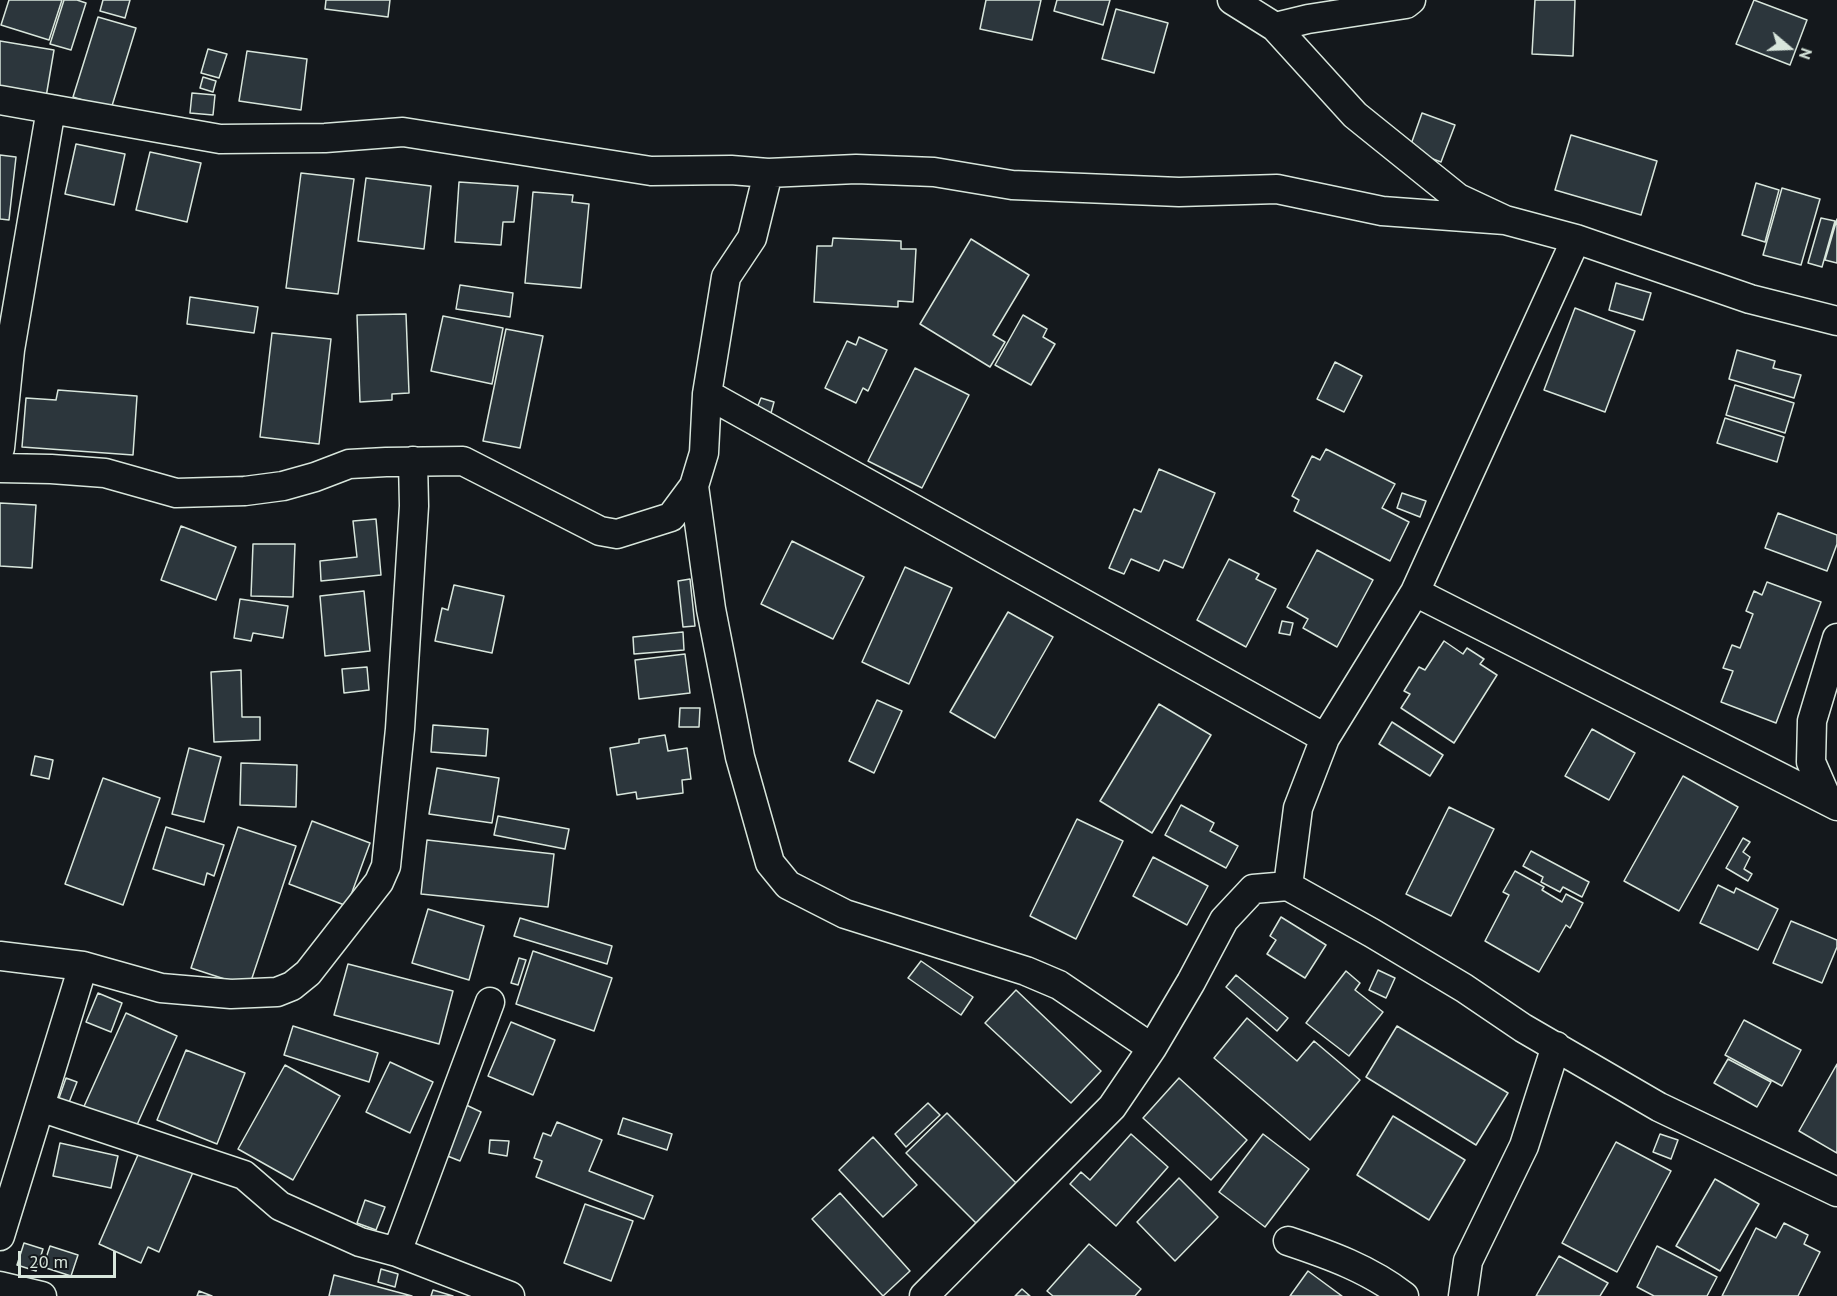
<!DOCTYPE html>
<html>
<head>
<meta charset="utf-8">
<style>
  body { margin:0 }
  #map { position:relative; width:1837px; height:1296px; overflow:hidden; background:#14181c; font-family:"PT Sans",sans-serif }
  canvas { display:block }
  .north { position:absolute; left:1759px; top:18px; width:60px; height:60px; -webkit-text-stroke:4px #14181c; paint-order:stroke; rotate:109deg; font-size:16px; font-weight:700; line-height:24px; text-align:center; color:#d8e6dc }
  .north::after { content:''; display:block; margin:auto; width:21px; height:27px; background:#d8e6dc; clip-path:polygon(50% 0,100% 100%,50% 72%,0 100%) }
  .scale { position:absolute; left:18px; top:1251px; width:98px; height:27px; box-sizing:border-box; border:3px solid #d8e6dc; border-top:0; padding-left:8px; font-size:18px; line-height:21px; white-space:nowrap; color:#d8e6dc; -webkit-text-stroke:4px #14181c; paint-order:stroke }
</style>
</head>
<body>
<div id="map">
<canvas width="1837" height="1296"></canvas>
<div class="north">N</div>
<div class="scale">20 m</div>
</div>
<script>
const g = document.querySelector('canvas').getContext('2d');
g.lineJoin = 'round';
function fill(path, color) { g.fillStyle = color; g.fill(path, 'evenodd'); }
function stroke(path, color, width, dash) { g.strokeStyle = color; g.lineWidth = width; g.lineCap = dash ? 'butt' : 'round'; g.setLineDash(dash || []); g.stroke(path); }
const building = new Path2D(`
  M9,0H62L49,40L1,25Z
  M64,0H77L86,3L71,50L50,44Z
  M103,0H130L125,18L100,11Z
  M326,0H390L388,17L325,9Z
  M986,0H1041L1032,40L980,29Z
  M1057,0H1110L1103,25L1054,11Z
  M1535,0H1575L1573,56L1532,54Z
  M1754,0L1807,20L1790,65L1736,44Z
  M1116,9L1168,23L1154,73L1102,59Z
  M98,17L136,28L111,109L73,97Z
  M0,41L54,50L45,103L0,95Z
  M208,49L227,54L219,78L201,73Z
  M247,51L307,59L301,110L239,101Z
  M203,77L216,81L213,92L200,88Z
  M192,93L215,95L213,115L190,113Z
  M1422,113L1455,125L1441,162L1409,150Z
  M1571,135L1657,161L1641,215L1555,190Z
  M76,144L125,154L114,205L65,194Z
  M150,152L201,163L187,222L136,210Z
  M0,155L16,157L9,220L0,219Z
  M301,173L354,179L338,294L286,288Z
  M366,178L431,186L424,249L358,241Z
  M459,182L518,186L514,222H503L501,245L455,242Z
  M1756,183L1779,190L1765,242L1742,235Z
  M1782,188L1820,199L1801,265L1763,255Z
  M533,192L573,195L572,202L589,204L581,288L525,283Z
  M1821,218L1835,221L1822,267L1808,263Z
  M1837,219V263L1825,260Z
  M833,238L901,241V249H916L913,302L898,301V307L814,302L817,246H832Z
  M971,239L1029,275L993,335L1005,342L990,367L920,324Z
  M1616,283L1651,293L1643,320L1609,310Z
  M460,285L513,293L510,317L456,309Z
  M190,297L258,307L254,333L187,324Z
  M1575,308L1635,331L1605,412L1544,390Z
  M406,314L409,393L392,394V400L360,402L357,315Z
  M1023,315L1047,329L1043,337L1055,344L1031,385L995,365Z
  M443,316L503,328L492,384L431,371Z
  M506,329L543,336L520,448L483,441Z
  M272,333L331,339L319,444L260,437Z
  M859,337L887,350L868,391L863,388L856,403L825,388L847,341L856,345Z
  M1737,350L1775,361L1773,368L1801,375L1794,398L1729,379Z
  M1335,362L1362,376L1344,412L1317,399Z
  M915,368L969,395L922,488L868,461Z
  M1735,385L1794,403L1785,433L1726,415Z
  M58,390L137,396L133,455L22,447L26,398L56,400Z
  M761,398L774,402L771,413L757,408Z
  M1725,418L1784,437L1777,462L1717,443Z
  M1326,449L1395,484L1382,508L1409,522L1390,561L1294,511L1299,500L1292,496L1312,456L1320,460Z
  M1159,469L1215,493L1183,568L1164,560L1159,571L1131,559L1124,574L1109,568L1134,509L1141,512Z
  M1402,493L1426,501L1420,517L1397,508Z
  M0,503L36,505L32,568L0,566Z
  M1778,513L1837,535V544L1827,571L1765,548Z
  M376,519L381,575L321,581L320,561L357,557L353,521Z
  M181,526L236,547L216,600L161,580Z
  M792,541L864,577L833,639L761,604Z
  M253,544H295L293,597L251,596Z
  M1317,550L1373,580L1337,647L1303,628L1308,619L1287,607Z
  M1229,559L1259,574L1256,579L1276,589L1246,647L1197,620Z
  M905,567L952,588L909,684L862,662Z
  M690,579L695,626L683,627L678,581Z
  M1767,582L1821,602L1776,723L1721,702L1733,671L1723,668L1732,645L1740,648L1753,614L1746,611L1754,591L1762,595Z
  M454,585L504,596L492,653L435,641L442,608L448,610Z
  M364,591L370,651L325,656L320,596Z
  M240,599L288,606L283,638L253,633L251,641L234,638Z
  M1008,612L1053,637L995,738L950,712Z
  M1282,621L1293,623L1290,635L1279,633Z
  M683,632L684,650L634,654L633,637Z
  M1444,641L1463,654L1467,648L1484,659L1480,664L1497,675L1454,743L1401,708L1410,694L1404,691L1419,667L1425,670Z
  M685,654L690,693L639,699L635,660Z
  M367,667L369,690L344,693L342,669Z
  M241,670L242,717H260V740L214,742L211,672Z
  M877,700L902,711L874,773L849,761Z
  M1159,704L1211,735L1152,833L1100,801Z
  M680,708H700L699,727H679Z
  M1392,722L1443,755L1430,776L1379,744Z
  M433,725L488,729L486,756L431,752Z
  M1592,729L1635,753L1609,800L1565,776Z
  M665,735L668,751L687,748L691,779L682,780L683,793L637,799L636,792L617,795L610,748L639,743V739Z
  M189,748L221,757L204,822L172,814Z
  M35,756L53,760L49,779L31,775Z
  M241,763L297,765L296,807L240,805Z
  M437,768L499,778L492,823L429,814Z
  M1683,776L1738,807L1679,911L1624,881Z
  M103,778L160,798L123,905L65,884Z
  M1181,805L1214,823L1210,831L1238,846L1226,868L1165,835Z
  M1449,807L1494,829L1451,916L1406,894Z
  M498,816L569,829L565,849L494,835Z
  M1077,819L1123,841L1076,939L1030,916Z
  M312,821L370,843L347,906L289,884Z
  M166,827L224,845L214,876L207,873L204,885L153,869Z
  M238,827L296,846L249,987L191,968Z
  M1743,838L1750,842L1743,852L1750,857L1744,869L1752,874L1748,881L1726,868Z
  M427,840L554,854L548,907L421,894Z
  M1531,851L1589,882L1582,897L1563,887L1560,892L1541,882L1543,877L1523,866Z
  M1153,857L1208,886L1187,925L1133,896Z
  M1515,871L1544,887L1542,890L1562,902L1566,894L1583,903L1570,928L1566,925L1539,972L1485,941L1509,895L1503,892Z
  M1718,885L1734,893L1736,888L1778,909L1758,950L1700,923Z
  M428,909L484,926L469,980L412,963Z
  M1281,917L1326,945L1305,978L1267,954L1276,940L1270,936Z
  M520,918L612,946L607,964L514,936Z
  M1791,921L1837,940V947L1822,983L1773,963Z
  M533,951L612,978L594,1031L516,1004Z
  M519,958L526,960L518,985L511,983Z
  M921,961L973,997L961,1015L908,978Z
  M348,964L453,991L439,1044L334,1015Z
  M1378,970L1395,978L1386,998L1369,990Z
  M1346,971L1360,983L1355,990L1383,1012L1349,1056L1306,1023Z
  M1236,975L1288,1018L1277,1031L1226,987Z
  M1016,990L1101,1071L1071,1103L985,1023Z
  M98,993L122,1003L111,1032L86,1022Z
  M126,1013L177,1036L132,1136L81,1113Z
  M1247,1018L1297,1061L1314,1041L1360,1080L1310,1140L1214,1058Z
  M1744,1020L1801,1050L1782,1086L1725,1055Z
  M511,1022L555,1040L533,1095L488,1076Z
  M293,1026L378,1053L369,1082L284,1055Z
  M1397,1026L1508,1093L1476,1145L1366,1077Z
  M186,1050L245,1073L217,1144L157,1120Z
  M1728,1059L1771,1082L1757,1107L1714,1083Z
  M390,1062L433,1082L410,1133L366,1112Z
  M1837,1064V1153L1799,1131Z
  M285,1065L340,1096L293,1180L238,1149Z
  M66,1078L77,1082L68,1105L58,1101Z
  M1179,1078L1247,1140L1211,1180L1143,1118Z
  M462,1103L481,1112L460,1161L440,1153Z
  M928,1103L940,1115L906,1147L895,1134Z
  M947,1113L1022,1189L982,1229L906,1153Z
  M1393,1116L1465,1160L1429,1220L1357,1175Z
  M623,1118L672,1134L667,1150L618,1134Z
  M557,1122L602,1140L589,1171L653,1196L644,1219L536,1177L542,1161L534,1158L543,1133L551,1136Z
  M1131,1134L1168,1167L1116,1226L1070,1184L1081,1172L1090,1180Z
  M1263,1134L1309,1169L1265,1227L1219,1192Z
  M1660,1134L1678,1140L1671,1159L1653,1152Z
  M873,1137L917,1185L883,1217L839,1170Z
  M490,1140L509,1141L507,1156L489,1153Z
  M1616,1142L1671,1171L1617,1272L1562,1243Z
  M60,1143L118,1156L111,1188L53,1176Z
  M141,1148L194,1170L159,1252L148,1247L141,1263L99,1244Z
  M1179,1178L1218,1217L1175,1261L1137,1222Z
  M1715,1179L1759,1204L1720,1271L1676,1246Z
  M840,1193L910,1271L883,1296L812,1219Z
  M365,1200L385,1207L376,1230L357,1223Z
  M585,1204L633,1221L611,1281L564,1263Z
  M1784,1223L1808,1235L1804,1244L1820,1252L1798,1296H1722L1756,1228L1776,1238Z
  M24,1243L43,1249L36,1271L17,1265Z
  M1089,1244L1141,1289L1135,1296H1053L1047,1291Z
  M50,1246L78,1255L71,1276L43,1267Z
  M1657,1246L1717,1277L1707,1296H1654L1637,1287Z
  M1559,1256L1608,1283L1600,1296H1536Z
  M381,1269L398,1274L395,1287L378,1282Z
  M1308,1271L1342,1296H1290Z
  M334,1275L412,1296H329Z
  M1022,1289L1030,1296H1015Z
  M433,1290L453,1296H431Z
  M199,1291L212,1296H197Z`);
const street = new Path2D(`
  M1232,0L1275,27L1355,115L1458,198L1505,220L1576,239L1750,299L1837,321
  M1275,27L1308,19L1406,4L1411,0
  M0,100L220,139L325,138L403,132L651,171L731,170L768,173L856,169L934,172L1012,185L1179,192L1277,189L1382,211L1505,220
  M707,394L1325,738
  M0,448L10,350L51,109
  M0,468L51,469L105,473L176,493L245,491L283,486L315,477L349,464L386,462L463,461L600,531L617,534L671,517L694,486L704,453L707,394L726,277L752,238L768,173
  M694,486L711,609L740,757L770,863L788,885L845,914L1026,971L1059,985L1152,1048
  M1415,592L1837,806
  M1828,801L1811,762L1812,721L1837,638
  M1288,886L1298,808L1325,738L1415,592L1576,239
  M0,956L83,966L161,988L231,994L277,992L292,986L308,973L379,882L386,866L400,729L414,506L413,461
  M40,1107L244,1175L280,1206L360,1242L397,1252L510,1296
  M0,1236L83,966
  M1288,1241C1330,1255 1369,1269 1404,1296
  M397,1252L490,1002
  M0,1286L42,1296
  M924,1296L1112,1107L1152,1048L1191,982L1224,920L1253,889L1288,886L1372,933L1464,988L1523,1028L1659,1107L1837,1192
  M1463,1296L1468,1261L1524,1146L1556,1046`);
fill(building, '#2c363c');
stroke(building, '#d8e6dc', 1.5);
stroke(street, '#d8e6dc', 31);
stroke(street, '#14181c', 28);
</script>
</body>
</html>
